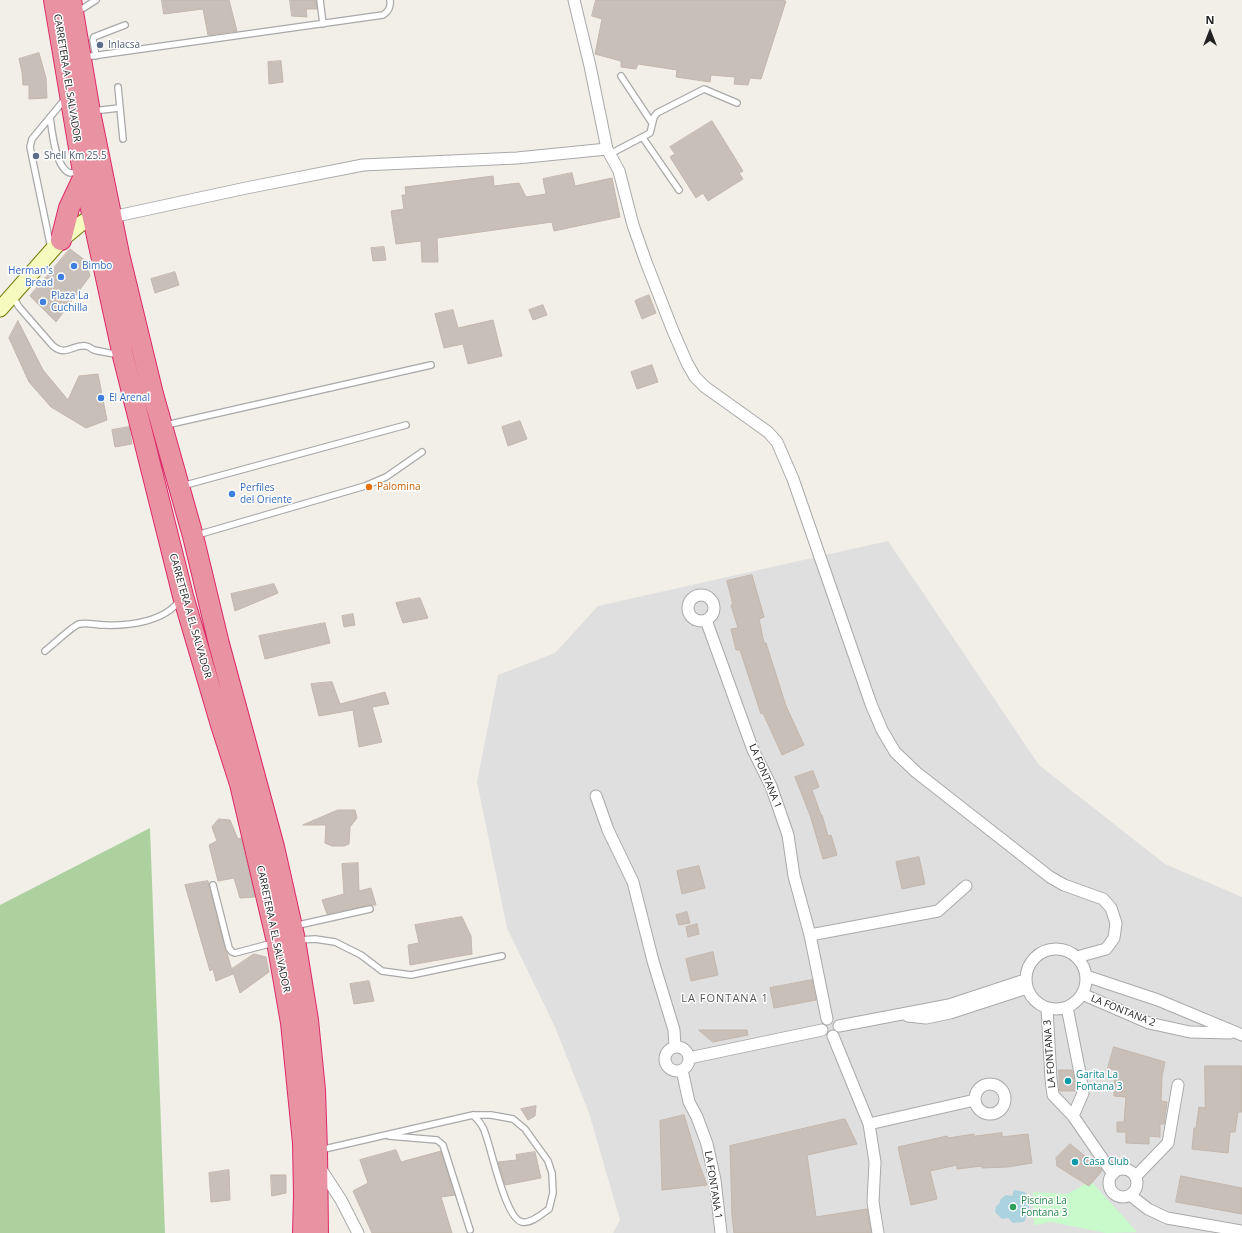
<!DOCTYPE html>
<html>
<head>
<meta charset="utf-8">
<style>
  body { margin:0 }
  #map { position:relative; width:1242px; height:1233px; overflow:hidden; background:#f2efe9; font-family:"Open Sans",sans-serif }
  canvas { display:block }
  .north { position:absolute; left:1190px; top:12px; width:40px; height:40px; -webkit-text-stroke:3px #fff; paint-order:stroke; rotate:0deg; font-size:11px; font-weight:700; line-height:16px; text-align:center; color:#222 }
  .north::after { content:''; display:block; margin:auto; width:14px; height:18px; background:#222; clip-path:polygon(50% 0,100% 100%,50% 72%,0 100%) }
</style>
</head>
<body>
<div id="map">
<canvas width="1242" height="1233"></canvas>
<div class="north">N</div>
</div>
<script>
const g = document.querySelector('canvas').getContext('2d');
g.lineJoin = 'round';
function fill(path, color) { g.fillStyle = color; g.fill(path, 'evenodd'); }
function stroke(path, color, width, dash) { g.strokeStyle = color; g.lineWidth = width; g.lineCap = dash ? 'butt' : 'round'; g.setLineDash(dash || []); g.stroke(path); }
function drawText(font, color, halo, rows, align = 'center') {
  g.font = font + ' "Open Sans",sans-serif'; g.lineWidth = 3; g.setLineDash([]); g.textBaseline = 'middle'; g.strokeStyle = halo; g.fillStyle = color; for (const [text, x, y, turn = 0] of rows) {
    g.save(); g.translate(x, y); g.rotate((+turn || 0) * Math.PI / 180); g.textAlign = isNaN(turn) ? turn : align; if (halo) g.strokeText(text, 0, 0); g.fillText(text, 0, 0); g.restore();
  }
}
const residential = new Path2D(`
  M888,541L1039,765L1165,864L1242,897V1233H613L620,1220L589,1113L555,1027L507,928L477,782L498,675L555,653L598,606Z`);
const forest = new Path2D(`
  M150,828L165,1233H0V905Z`);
const park = new Path2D(`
  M1091,1181L1137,1232L1106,1233L1051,1222L1034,1225L1033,1192L1067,1194Z`);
const water = new Path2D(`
  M1014,1190L1025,1192C1032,1205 1029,1210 1024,1222L1013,1223L1008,1218L1002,1219L995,1212L996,1206L999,1204L1001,1199L1006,1195L1012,1196Z`);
const building = new Path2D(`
  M162,0H229L237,31L208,35L203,9L164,14Z
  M290,0H316L317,9H306L307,17L292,16Z
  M596,0H780L786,1L761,79L750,78L748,85L734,84L735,77L711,75L710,82L676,77L677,70L638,64L636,69L621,67V61L595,54L602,19L592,16Z
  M39,53L46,78L47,98L29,99V85H23L22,72L19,59Z
  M281,61L283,82L269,84L268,62Z
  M712,121L743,171L739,173L743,179L708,201L703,193L696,198L670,157L675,154L670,147Z
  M572,173L575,186L612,178L620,217L554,231L552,222L437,238L438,262H422L421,241L396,244L391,211L404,209L402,195H406L405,187L493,176L494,186L519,183L526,197L546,194L543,179Z
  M384,247L386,260L373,261L371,248Z
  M70,249L86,261L90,276L56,322L30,296Z
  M175,272L179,285L155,293L151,279Z
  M649,295L656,313L642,319L635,301Z
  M543,305L547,315L533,320L529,310Z
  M453,310L458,328L493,320L502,356L468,364L463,344L444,348L435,314Z
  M18,321L43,370L68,400L79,376L98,374L107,420L86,428L51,407L29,382L9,338Z
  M652,365L658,382L637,389L631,372Z
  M520,421L527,439L508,446L502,427Z
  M129,427L132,444L115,447L112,430Z
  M752,575L764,617L759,619L764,643H766L786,706L804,745L782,755L763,713L761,714L740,650H736L731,629L738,628L731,605H733L727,581Z
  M274,584L278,593L235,611L231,594Z
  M420,598L428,618L403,623L396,603Z
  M353,614L355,625L344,627L342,616Z
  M325,623L330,643L265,659L259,636Z
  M332,682L340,704L385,692L389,704L372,707L382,742L359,747L353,710L319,716L311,684Z
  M813,771L819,787L812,790L821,815H822L828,836L831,835L837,855L823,859L810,815L795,777Z
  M338,810H355L357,818L350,827L349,844L344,846H332L325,843L326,825H303Z
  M219,819L230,820L238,839L241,838L255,897L240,898L234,878L218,881L209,845L217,841L212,827Z
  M919,857L925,884L902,889L896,862Z
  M358,863L359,891L371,888L376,905H369L327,914L322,900L344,894L342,864Z
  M699,866L705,888L682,894L677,871Z
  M208,881L225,949L227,953L233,974L216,981L213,969L210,971L185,885Z
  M687,912L690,923L679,925L676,915Z
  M462,917L471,936L472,954L410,965L408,945L419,943L415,925Z
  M697,924L699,934L688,937L686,927Z
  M713,952L718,975L691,981L686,959Z
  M254,954L266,957L269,972L240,993L232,969Z
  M812,980L816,1000L774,1008L770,988Z
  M369,981L374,1001L354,1004L350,984Z
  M699,1030H747L748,1035L713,1042Z
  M1114,1047L1165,1062L1162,1076L1161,1101L1167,1102L1164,1124H1160V1137L1149,1136V1144L1126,1143V1132H1117V1122H1124L1126,1097L1114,1096L1115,1070L1108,1068Z
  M1205,1066H1242V1112H1238L1235,1132H1230L1228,1153L1192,1149L1194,1128H1196L1199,1107L1205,1108Z
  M1059,1070H1072L1076,1091H1060Z
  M536,1106L535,1116L528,1120L521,1109Z
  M684,1115L698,1161L707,1185L662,1190L660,1121Z
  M845,1119L857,1144L807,1155L816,1217L867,1209L871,1233H734L732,1216L730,1146Z
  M1002,1133V1137L1028,1134L1032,1163L1008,1167L982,1168V1166L957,1169V1165L930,1171L937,1199L911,1205L898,1147L947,1136L948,1138L974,1134V1136Z
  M1070,1144L1100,1168L1102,1171L1089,1186L1057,1166L1056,1158Z
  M396,1150L401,1162L441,1151L455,1195L441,1197L452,1233H372L353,1191L368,1183L360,1160Z
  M535,1152L541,1178L505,1185L498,1162L517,1160L516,1155Z
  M229,1170L230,1200L211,1202L209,1173Z
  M271,1175H286V1193L272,1196Z
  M1181,1176L1242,1188V1214L1176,1202Z`);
const lane = new Path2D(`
  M320,0L323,24
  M77,12L96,0
  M96,56L93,40L94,37L125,25
  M85,57L383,15C389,11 391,7 390,0
  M621,76L652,123
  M118,87L123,139
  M93,111L119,108
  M50,117C52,130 55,168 70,173C72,173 76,172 79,172
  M643,138L679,190
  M610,154L650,133L654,117L657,113L704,89L737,103
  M51,248L30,147L32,139L65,99
  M12,295L19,307L53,346C67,357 72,344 86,346C89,346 91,349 94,350C102,352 111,353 119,355
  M166,425L431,365
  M182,486L406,425
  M197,535L365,486L386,477L422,452
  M45,651C53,645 71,627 79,624C87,622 96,625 104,625C129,626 164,622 180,600
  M213,885L229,948L232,952L235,953L273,943
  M294,926L370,909
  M299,940L315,939L335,942L361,955L382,971L411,975L502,956
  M389,1136L437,1140L443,1145L470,1230
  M320,1150L473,1115H491L513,1119L525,1129L548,1161L552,1173L553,1193L549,1209C542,1214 531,1224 522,1222C505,1219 491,1146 484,1130C482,1124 477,1119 473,1115`);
const street = new Path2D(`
  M574,0L590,66L607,149L619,171L633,225L646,262L673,331L687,363L695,377L705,387L768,432L777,442L793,479L871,704L882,730L895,752L916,772L1050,877L1064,885L1103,899L1111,908L1116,923L1114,938L1106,949L1077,957
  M112,217L246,188L363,165L517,158L607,149
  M688 608a13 13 0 1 1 26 0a13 13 0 1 1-26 0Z
  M706,620L753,750L771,786L788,835L794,876L810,935L827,1019
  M596,796L608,830L633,882L653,961L674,1030L675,1047
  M810,935L938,911L966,886
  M1026 979a30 30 0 1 1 60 0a30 30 0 1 1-60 0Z
  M1086,976L1158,1000L1242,1035
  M1082,994L1149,1023L1190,1032L1230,1033
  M1067,1007L1080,1073L1083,1093L1073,1116
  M1047,1008L1051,1079L1053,1095L1073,1116L1113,1174
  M908,1016L926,1018L950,1013L1027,988
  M839,1026L949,1005L1025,980
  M833,1036L869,1124L875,1162L873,1202L878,1233
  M665 1059a12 12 0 1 1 24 0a12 12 0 1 1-24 0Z
  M689,1058L822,1030
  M682,1070L689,1102L697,1117L707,1144L715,1180L721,1233
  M975 1099a15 15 0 1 1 30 0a15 15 0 1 1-30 0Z
  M869,1124L975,1100
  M319,1166L341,1200L358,1233
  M1109 1183a14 14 0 1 1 28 0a14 14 0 1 1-28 0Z
  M1136,1176L1168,1143L1178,1085
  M1130,1195L1148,1209L1167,1218L1242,1231`);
const secondary = new Path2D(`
  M0,309L61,240L79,225L93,216`);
const highway = new Path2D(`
  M54,0L83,172L123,356L183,596L221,725L240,784L277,942L291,1023L303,1143L304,1196L303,1233
  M71,0L90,112L119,254L153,394L193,536L219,644L274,847L295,940L308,1020L315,1090L317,1151L318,1233
  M61,240L69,208L84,176`);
const markers = [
  [100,45,4,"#5c6f8a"],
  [36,156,4,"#5c6f8a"],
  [74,266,4,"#3f7fe0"],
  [61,277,4,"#3f7fe0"],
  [43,302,4,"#3f7fe0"],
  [101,398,4,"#3f7fe0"],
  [369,487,4,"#e8710a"],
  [232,494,4,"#3f7fe0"],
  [1068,1081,4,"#0f9aa8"],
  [1075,1162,4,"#0f9aa8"],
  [1013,1207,4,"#2e9e5b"]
];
const serviceNames = [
  ["Inlacsa",108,45],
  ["Shell Km 25.5",44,156]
];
const streetNames = [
  ["CARRETERA A EL SALVADOR",67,78,81],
  ["CARRETERA A EL SALVADOR",190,616,74],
  ["LA FONTANA 1",765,776,67],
  ["CARRETERA A EL SALVADOR",273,929,78],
  ["LA FONTANA 2",1123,1011,22],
  ["LA FONTANA 3",1050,1054,-94],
  ["LA FONTANA 1",713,1185,81]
];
const shopNames = [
  ["Bimbo",82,266],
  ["Herman's",53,271,"right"],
  ["Bread",53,283,"right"],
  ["Plaza La",51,296],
  ["Cuchilla",51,308],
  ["El Arenal",109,398],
  ["Perfiles",240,488],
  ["del Oriente",240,500]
];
const foodNames = [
  ["Palomina",377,487]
];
const cultureNames = [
  ["Garita La",1076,1075],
  ["Fontana 3",1076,1087],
  ["Casa Club",1083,1162]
];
const leisureNames = [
  ["Piscina La",1021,1201],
  ["Fontana 3",1021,1213]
];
const neighbourhoodNames = [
  ["LA FONTANA 1",725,999]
];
fill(residential, '#e0dfdf');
fill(forest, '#add19e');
fill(park, '#c8facc');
fill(water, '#aad3df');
fill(building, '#c7bfb8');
stroke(building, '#c4b6ab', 1);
stroke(lane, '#a9a9a9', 8);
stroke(street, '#a9a9a9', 13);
stroke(secondary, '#707d05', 17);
stroke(highway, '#dc2a67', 22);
stroke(lane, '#fff', 5.5);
stroke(street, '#fff', 11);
stroke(secondary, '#f7fabf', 15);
stroke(highway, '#e892a2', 20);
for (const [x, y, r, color] of markers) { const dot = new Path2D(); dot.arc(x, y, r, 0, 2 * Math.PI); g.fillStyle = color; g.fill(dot); stroke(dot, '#fff', 1.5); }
drawText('10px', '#4e5e75', '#fff', serviceNames, 'left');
drawText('10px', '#222', '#fff', streetNames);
drawText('10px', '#366cbe', '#fff', shopNames, 'left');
drawText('10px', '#c56008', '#fff', foodNames, 'left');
drawText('10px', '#0d838f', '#fff', cultureNames, 'left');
drawText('10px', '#27864d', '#fff', leisureNames, 'left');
g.letterSpacing = '1px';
drawText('11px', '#555', '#fff', neighbourhoodNames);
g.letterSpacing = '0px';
</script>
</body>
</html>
